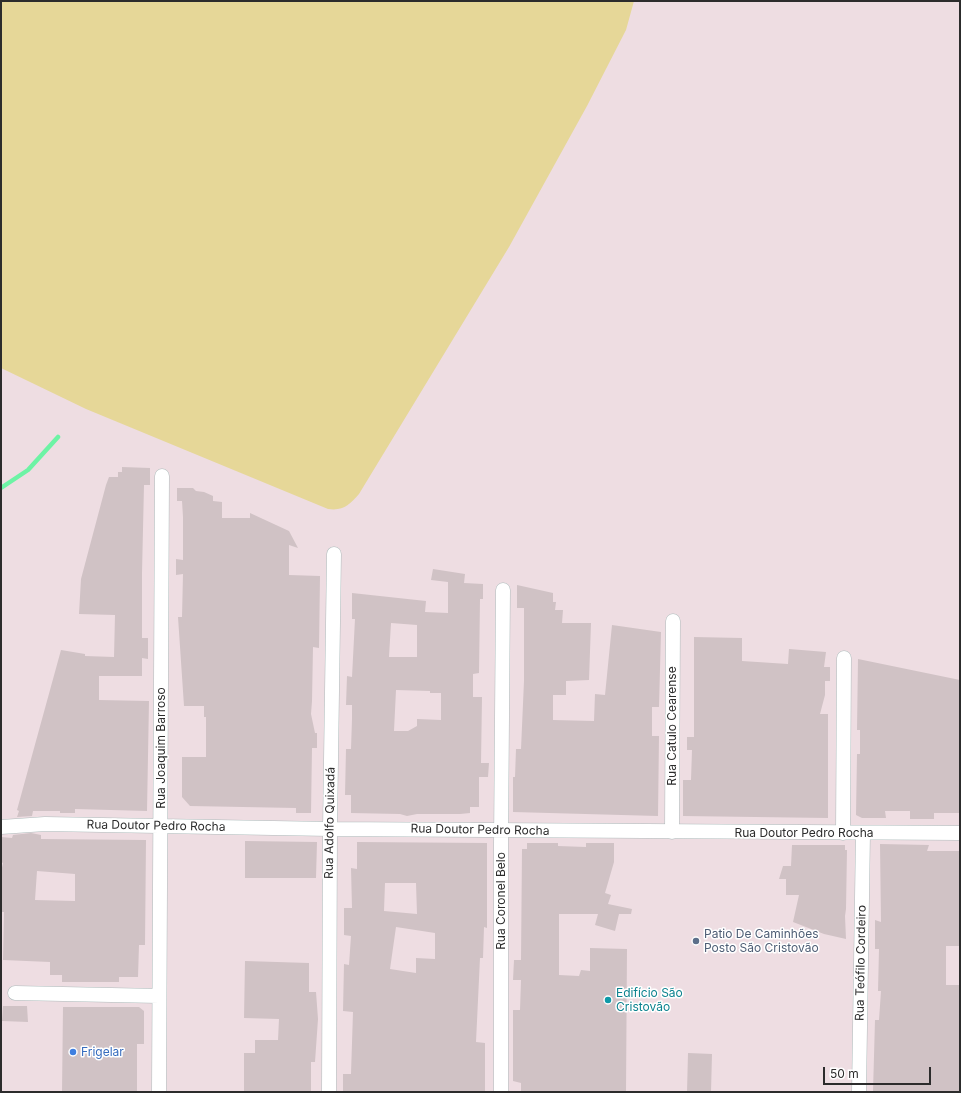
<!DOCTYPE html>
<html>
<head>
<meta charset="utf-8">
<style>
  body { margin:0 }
  #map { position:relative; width:961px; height:1093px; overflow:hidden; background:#eedde2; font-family:Inter,sans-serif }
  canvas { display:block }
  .frame { position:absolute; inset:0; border:2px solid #2c2c2c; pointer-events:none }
  .scale { position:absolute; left:823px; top:1067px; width:108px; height:18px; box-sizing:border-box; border:2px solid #2c2c2c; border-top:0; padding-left:5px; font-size:12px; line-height:14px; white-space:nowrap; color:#2c2c2c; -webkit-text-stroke:3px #fff; paint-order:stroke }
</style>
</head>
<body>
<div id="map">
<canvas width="961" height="1093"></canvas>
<div class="frame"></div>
<div class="scale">50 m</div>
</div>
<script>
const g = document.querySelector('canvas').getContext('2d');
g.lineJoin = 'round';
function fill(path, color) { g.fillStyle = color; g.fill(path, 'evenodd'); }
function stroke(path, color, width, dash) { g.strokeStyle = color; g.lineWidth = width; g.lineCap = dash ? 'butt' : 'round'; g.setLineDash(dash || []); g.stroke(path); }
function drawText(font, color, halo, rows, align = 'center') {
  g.font = font + ' Inter,sans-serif'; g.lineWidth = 3; g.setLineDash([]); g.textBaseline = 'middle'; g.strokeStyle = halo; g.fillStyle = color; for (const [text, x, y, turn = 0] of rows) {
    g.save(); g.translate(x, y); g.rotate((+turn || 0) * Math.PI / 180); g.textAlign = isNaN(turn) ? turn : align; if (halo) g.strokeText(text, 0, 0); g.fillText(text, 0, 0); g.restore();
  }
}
const green = new Path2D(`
  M1,1H634L626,30L587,106L509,247L359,494C349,505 344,511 328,509L86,409L1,368Z`);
const stream = new Path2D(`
  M1,488L28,470L58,437`);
const building = new Path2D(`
  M122,467L150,468V485H144L142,573V638H148V659L142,658V676H99V700L149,701L147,811L75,809V813H60V811H33L32,816L17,817L19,811L17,810L61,650L85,654V656L114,657L115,615L79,614L81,579L106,485L109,477H118V472H122Z
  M177,488H193L196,491L204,492L213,496V501L222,502V518H250V513L289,531L298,548L289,545V575L320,576L319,648L313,647L312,701L311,714L315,733H317V748H312L311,813H296V808L190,806L182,797V757H206V717H204V706H184L178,617H182L183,574L176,575V559L183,560V517L182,501H177Z
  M433,569L465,574L464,583L483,584V599H480L479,673L473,674V697H482L481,763H489L488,777H479V807H470V813L460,814H417L407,816L400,814L351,813V795H345L346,749H351L352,719V705H346L347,676L352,677L355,619H352V593L426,601L425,612L448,613V582L431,580ZM391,623L417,625V657H389ZM396,690L430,691V693H441V720L417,719V726L408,731H394Z
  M517,585L553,593V602H556L555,610H563L562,623H591L589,680L566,681V695H553V720L594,721L595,694L605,695L612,625L661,632L659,707H652V736H659L658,816L513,812V777H515L516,749H521L524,681V608H517Z
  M694,637L742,638V661L788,664L789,649L826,652L824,667H830V681H825V695L820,714H828V818L683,816V780H691L692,750H687V737H694Z
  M858,659L960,680V813H934V819H910V811H885L886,818H862L856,815L857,754H860V730H857Z
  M31,833L41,835V839L146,840L145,945H139L138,977H119V982H62V975H50V962L3,960L4,912H1V872L3,863L1,862V837L12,838L13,835ZM37,871L75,874V901L35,900Z
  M245,841L317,842L316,878H245Z
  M357,842L487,843V928L484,927L483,958H480L476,1042L485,1043V1092H343V1074H351L353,1012L343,1011L344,964L349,965L351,936L344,935V908H352L351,868L357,869ZM385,883H416L417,914L384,911ZM396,927L435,933V959L416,958V973L390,969Z
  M527,843H558V846L586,847V843H614V862L605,893L611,895L608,904L632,909L631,914H619L615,931L595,925L598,914H559V975L579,976L581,970L590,971V948L627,949L626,1092H521V1083L513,1081V1010H520L521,980H513L514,960H521L522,849H527Z
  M880,844L929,845L927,851H960V946H946V985H960V1092H873L875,1020H879L881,991H878L879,949H875V920L881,922Z
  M792,845H845V850H847L846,909L845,916L846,939L824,934L793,922L799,895H786V879H779L783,866H791Z
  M245,961L309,963V992H316L318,1019L315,1062H311V1092H244V1053H255V1040H278L279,1019L244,1018Z
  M3,1006H27L28,1022L2,1021Z
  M63,1007H139L144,1011V1044H137V1092H62Z
  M688,1053L712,1054L711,1092H687Z`);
const street = new Path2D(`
  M1,827L45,824L330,829L960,833
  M672,832L673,621
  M843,833L844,658
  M15,993L159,996
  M159,1092L162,476
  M329,1092L330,829L334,554
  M501,1092V844L503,590
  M859,1092L863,833`);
const markers = [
  [696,941,4,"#5c6f8a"],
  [608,1000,4,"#0f9aa8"],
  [73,1052,4,"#3f7fe0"]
];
const streetNames = [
  ["Rua Catulo Cearense",672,726,-90],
  ["Rua Joaquim Barroso",161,748,-90],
  ["Rua Adolfo Quixadá",330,823,-89],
  ["Rua Doutor Pedro Rocha",156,826,1],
  ["Rua Doutor Pedro Rocha",480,830,1],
  ["Rua Doutor Pedro Rocha",804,833],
  ["Rua Coronel Belo",501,901,-90],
  ["Rua Teófilo Cordeiro",861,963,-89]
];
const serviceNames = [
  ["Patio De Caminhões",704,934],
  ["Posto São Cristovão",704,948]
];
const cultureNames = [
  ["Edifício São",616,993],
  ["Cristovão",616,1007]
];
const shopNames = [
  ["Frigelar",81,1052]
];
fill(green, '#e6d798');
stroke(stream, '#6df3a5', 4.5);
fill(building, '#d0c2c5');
stroke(street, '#aebcbc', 15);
stroke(street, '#fff', 14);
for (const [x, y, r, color] of markers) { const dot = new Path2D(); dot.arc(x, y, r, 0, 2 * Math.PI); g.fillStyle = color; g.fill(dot); stroke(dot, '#fff', 1.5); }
drawText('12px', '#2c2c2c', '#fff', streetNames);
drawText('12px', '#4e5e75', '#fff', serviceNames, 'left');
drawText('12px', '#0d838f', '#fff', cultureNames, 'left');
drawText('12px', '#366cbe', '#fff', shopNames, 'left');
</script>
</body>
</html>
